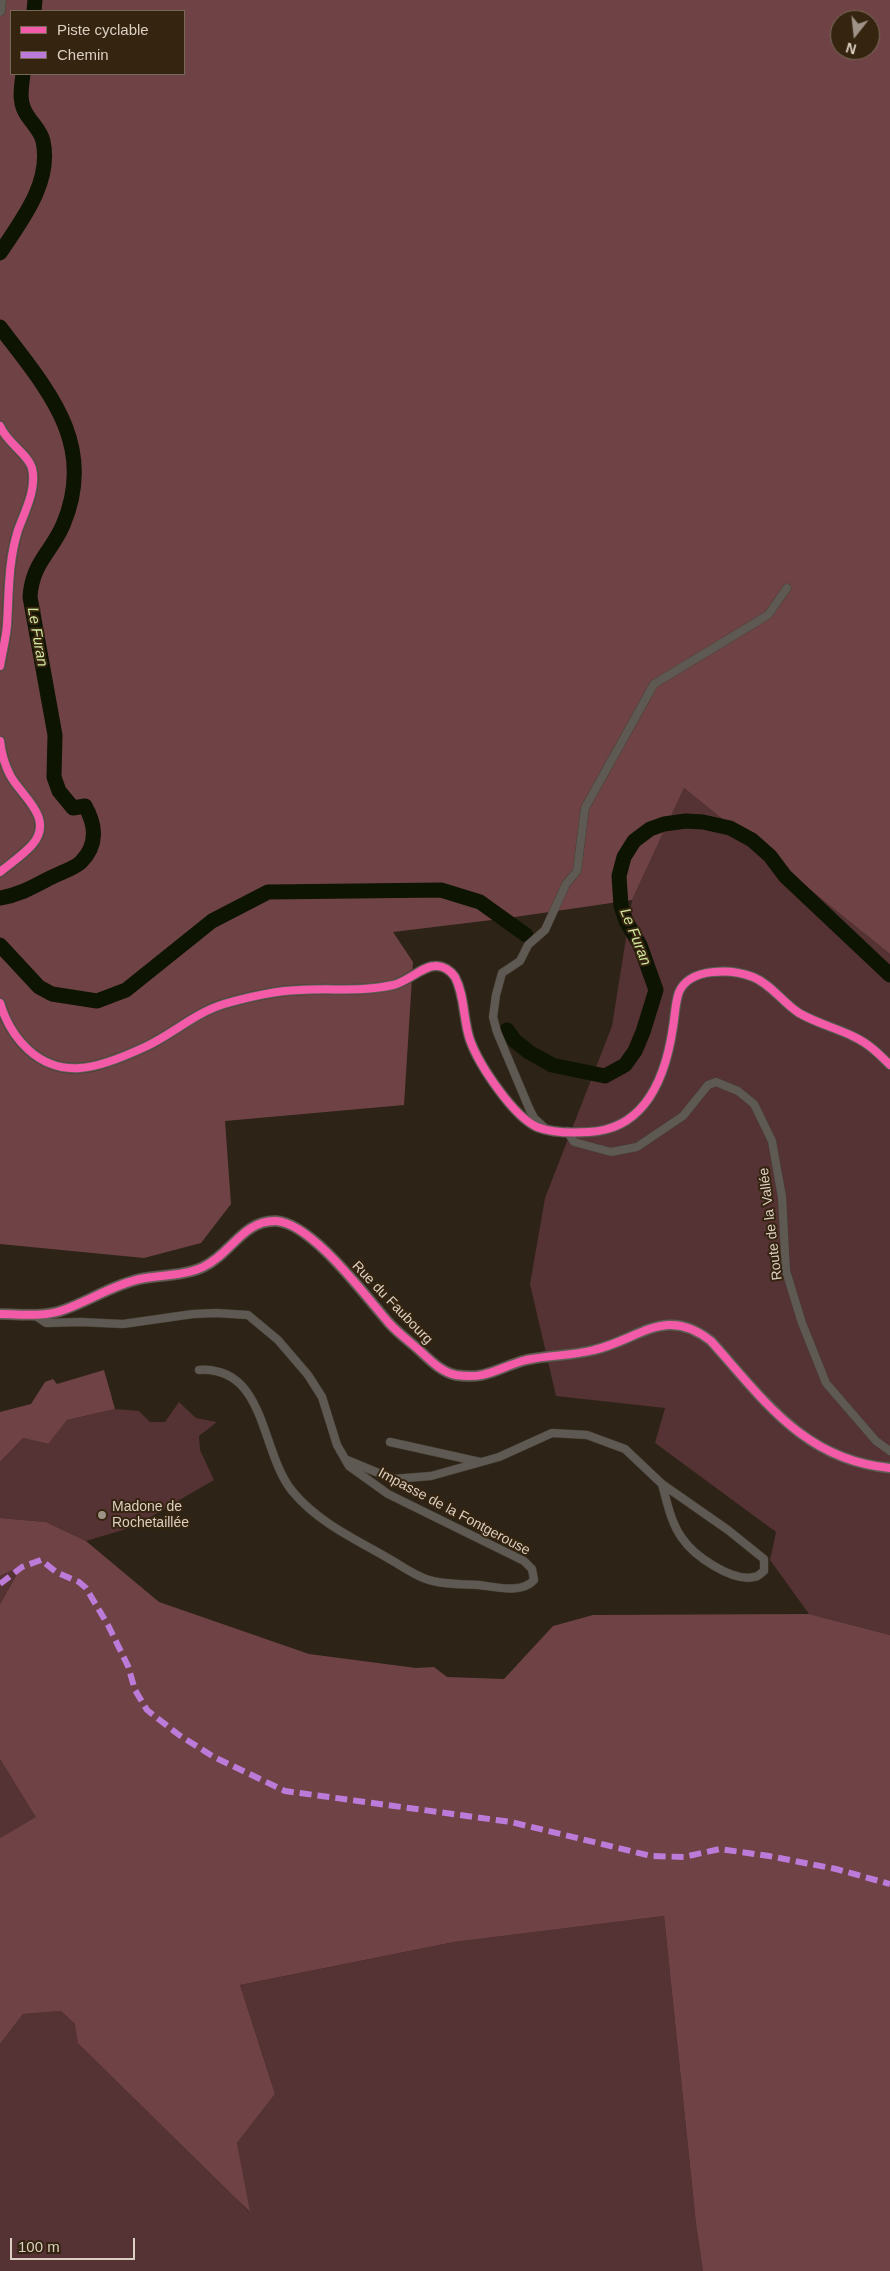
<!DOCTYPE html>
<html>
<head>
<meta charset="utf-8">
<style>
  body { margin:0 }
  #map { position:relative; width:890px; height:2271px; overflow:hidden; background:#2d2317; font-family:Helvetica,sans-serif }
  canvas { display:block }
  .legend { position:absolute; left:10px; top:10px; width:175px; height:65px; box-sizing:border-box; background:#35240f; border:1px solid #776857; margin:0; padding:6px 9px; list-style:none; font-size:15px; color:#dbcfc2 }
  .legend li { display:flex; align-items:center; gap:10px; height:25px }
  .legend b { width:25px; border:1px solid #776857 }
  .north { position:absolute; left:830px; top:10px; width:50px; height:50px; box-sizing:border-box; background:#35240f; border:1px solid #776857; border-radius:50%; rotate:196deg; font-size:14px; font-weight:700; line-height:20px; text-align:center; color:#dbcfc2 }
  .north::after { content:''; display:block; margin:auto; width:18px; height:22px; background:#9e9386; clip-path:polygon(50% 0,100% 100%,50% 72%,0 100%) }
  .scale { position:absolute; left:10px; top:2238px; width:125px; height:22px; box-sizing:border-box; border:2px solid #dbcfc2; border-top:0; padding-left:6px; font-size:15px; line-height:18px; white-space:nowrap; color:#dbcfc2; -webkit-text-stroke:4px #35240f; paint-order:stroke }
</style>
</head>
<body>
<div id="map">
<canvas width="890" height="2271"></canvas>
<ul class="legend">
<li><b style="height:6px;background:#f35aa7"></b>Piste cyclable</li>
<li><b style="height:6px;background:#bd7bd9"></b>Chemin</li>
</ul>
<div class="north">N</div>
<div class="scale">100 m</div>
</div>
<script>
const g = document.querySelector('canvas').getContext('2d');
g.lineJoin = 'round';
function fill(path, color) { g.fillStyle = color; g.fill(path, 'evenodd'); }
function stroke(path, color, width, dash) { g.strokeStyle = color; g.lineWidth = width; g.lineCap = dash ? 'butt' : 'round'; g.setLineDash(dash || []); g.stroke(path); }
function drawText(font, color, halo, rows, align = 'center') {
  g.font = font + ' Helvetica,sans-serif'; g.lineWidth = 4; g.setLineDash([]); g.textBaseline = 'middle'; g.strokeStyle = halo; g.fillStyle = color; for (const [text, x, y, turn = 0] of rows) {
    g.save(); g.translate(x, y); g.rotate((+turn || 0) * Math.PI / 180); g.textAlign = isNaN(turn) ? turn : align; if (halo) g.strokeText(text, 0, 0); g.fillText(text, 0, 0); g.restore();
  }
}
const green = new Path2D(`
  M684,788L890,954V1635L809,1614L770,1560L776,1532L655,1443L665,1408L556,1396L530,1284L545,1198L612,1026L632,900Z
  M179,1402L196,1418L217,1422L199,1436L200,1450L214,1480L133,1527L86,1541L46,1522L0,1518V1462L23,1438L47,1444L67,1420L115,1409L139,1411L150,1422H165Z
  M22,1564L0,1604V1576Z
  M0,1759L37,1817L0,1838Z
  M664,1916L696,2224L703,2271H0V2044L23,2014L61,2011L75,2024L249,2212L237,2143L275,2094L240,1985L454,1942Z`);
const forest = new Path2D(`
  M0,0H890V954L684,788L632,900L508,918L393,932L413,962L404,1105L225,1121L231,1204L201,1243L144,1258L0,1244ZM11,11H184V74H11ZM840,20H870V50H840Z
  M104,1370L115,1409L67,1420L48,1444L23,1438L0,1462V1412L31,1404L45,1382L53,1379L57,1384Z
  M0,1518L46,1522L86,1541L159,1602L309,1654L416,1668L434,1667L447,1677L504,1679L553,1626L593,1615L809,1614L890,1635V2271H703L696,2224L664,1916L454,1942L240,1985L275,2094L237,2143L250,2212L78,2043L75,2024L61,2011L23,2014L0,2044V1838L36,1817L0,1759V1604L22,1565L0,1576Z`);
const river = new Path2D(`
  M34,11L35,0
  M0,253C21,221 52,183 43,141C41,132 34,125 29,118C18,104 21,90 23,74
  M0,327C46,388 98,443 63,525C51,553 32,563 30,597L55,735L54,777L59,791L73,808L85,806C96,825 98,845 81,862C74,869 59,873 50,878C33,887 19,895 0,898
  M0,945L39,987L52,994L97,1001L126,990L212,921L268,892L441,890L480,902L526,935
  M507,1030L515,1041L529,1052L552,1065L605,1076L625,1065L635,1051L643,1032L656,990L640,945L626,921L621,906L619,876L624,857L634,841L650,829L664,824L686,821L703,822L730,828L752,840L770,856L785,876L890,975`);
const minor = new Path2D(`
  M545,1128L534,1118L529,1108L497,1032L493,1017L496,995L502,973L520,961L528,945L545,930L566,884L577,871L585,808L654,684L768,615L787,588
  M567,1131L574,1142L611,1152L637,1147L683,1116L708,1085L716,1082L738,1091L754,1104L772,1141L782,1197L786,1271L802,1323L826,1383L876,1441L890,1451
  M36,1316L46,1323L80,1322L123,1324L193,1314L216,1313L248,1315L278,1340L308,1375L322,1397L337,1445L349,1466L388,1494L524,1561L532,1569L534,1580C522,1594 495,1587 479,1585C462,1584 442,1585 426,1579C412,1574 399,1564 386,1557C353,1538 318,1522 293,1492C260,1453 267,1366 199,1370
  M390,1442L480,1462
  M347,1460L393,1479L431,1476L499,1457L552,1433L587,1435L625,1449L662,1484L728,1530L764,1559V1571C761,1573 758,1577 754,1577C732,1582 694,1556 682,1538C671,1523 667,1502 662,1484`);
const tertiary = new Path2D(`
  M0,11L1,0
  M0,426C7,443 28,454 32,468C37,489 25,511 18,530C8,562 9,593 7,625C6,639 2,653 0,666
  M0,741C1,751 5,765 10,775C20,795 56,818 32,845C23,855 11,863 0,872
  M0,1003C11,1039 39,1071 80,1068C99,1067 130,1054 147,1046C174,1033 195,1013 224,1004C248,997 274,991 299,990C330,988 362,992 393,985C407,982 423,966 435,966C443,965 451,971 455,977C465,996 463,1020 470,1040C479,1065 513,1116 537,1127C552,1133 573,1133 589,1132C647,1129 666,1075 673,1027C675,1016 675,1003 679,992C690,967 732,969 753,977C771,984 783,1003 799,1013C823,1027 852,1031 873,1049C879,1054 885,1060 890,1065`);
const secondary = new Path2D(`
  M0,1314C19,1314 38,1317 57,1312C85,1304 111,1285 140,1279C160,1275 184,1276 203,1267C231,1254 243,1220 276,1221C312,1223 366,1297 389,1323C398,1333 409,1341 419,1350C430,1360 441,1372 456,1375C487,1380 499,1367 526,1360C548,1355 572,1356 594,1350C640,1339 666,1305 711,1341C764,1400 804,1460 890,1468`);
const quiet = new Path2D(`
  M0,1584L22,1567L41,1560L56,1572L79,1582L86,1588L108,1625L128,1666L135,1690L147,1710L179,1735L214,1757L285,1791L511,1822L651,1856L684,1857L720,1849L769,1856L836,1869L890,1884`);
const cycleway = new Path2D(`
  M0,426C7,443 28,454 32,468C37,489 25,511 18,530C8,562 9,593 7,625C6,639 2,653 0,666
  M0,741C1,751 5,765 10,775C20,795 56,818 32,845C23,855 11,863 0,872
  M0,1003C11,1039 39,1071 80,1068C99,1067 130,1054 147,1046C174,1033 195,1013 224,1004C248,997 274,991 299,990C330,988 362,992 393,985C407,982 423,966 435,966C443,965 451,971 455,977C465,996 463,1020 470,1040C479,1065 513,1116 537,1127C552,1133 573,1133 589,1132C647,1129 666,1075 673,1027C675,1016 675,1003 679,992C690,967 732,969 753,977C771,984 783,1003 799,1013C823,1027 852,1031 873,1049C879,1054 885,1060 890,1065
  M0,1314C19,1314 38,1317 57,1312C85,1304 111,1285 140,1279C160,1275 184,1276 203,1267C231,1254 243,1220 276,1221C312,1223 366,1297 389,1323C398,1333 409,1341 419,1350C430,1360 441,1372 456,1375C487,1380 499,1367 526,1360C548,1355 572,1356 594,1350C640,1339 666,1305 711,1341C764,1400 804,1460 890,1468`);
const markers = [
  [102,1515,5,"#9e9386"]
];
const streetNames = [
  ["Route de la Vallée",771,1224,-97],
  ["Rue du Faubourg",392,1303,46],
  ["Impasse de la Fontgerouse",454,1512,28]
];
const poiNames = [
  ["Madone de",112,1507],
  ["Rochetaillée",112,1523]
];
const waterNames = [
  ["Le Furan",37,637,80],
  ["Le Furan",635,937,68]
];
fill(green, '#553233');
fill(forest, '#6f4345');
stroke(river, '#0e1402', 15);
stroke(minor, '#473f34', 9);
stroke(tertiary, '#473f34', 11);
stroke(secondary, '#473f34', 12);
stroke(minor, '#5e5a53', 8);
stroke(tertiary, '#5e5a53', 10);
stroke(secondary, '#615c54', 11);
stroke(quiet, '#bd7bd9', 6, [12, 6]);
stroke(cycleway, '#f35aa7', 8);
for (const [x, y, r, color] of markers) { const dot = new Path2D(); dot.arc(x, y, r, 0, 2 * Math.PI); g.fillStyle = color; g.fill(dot); stroke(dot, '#35240f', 2); }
drawText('14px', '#dbcfc2', '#35240f', streetNames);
drawText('14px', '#dbcfc2', '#35240f', poiNames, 'left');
drawText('italic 15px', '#d0e79e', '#35240f', waterNames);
</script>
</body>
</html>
